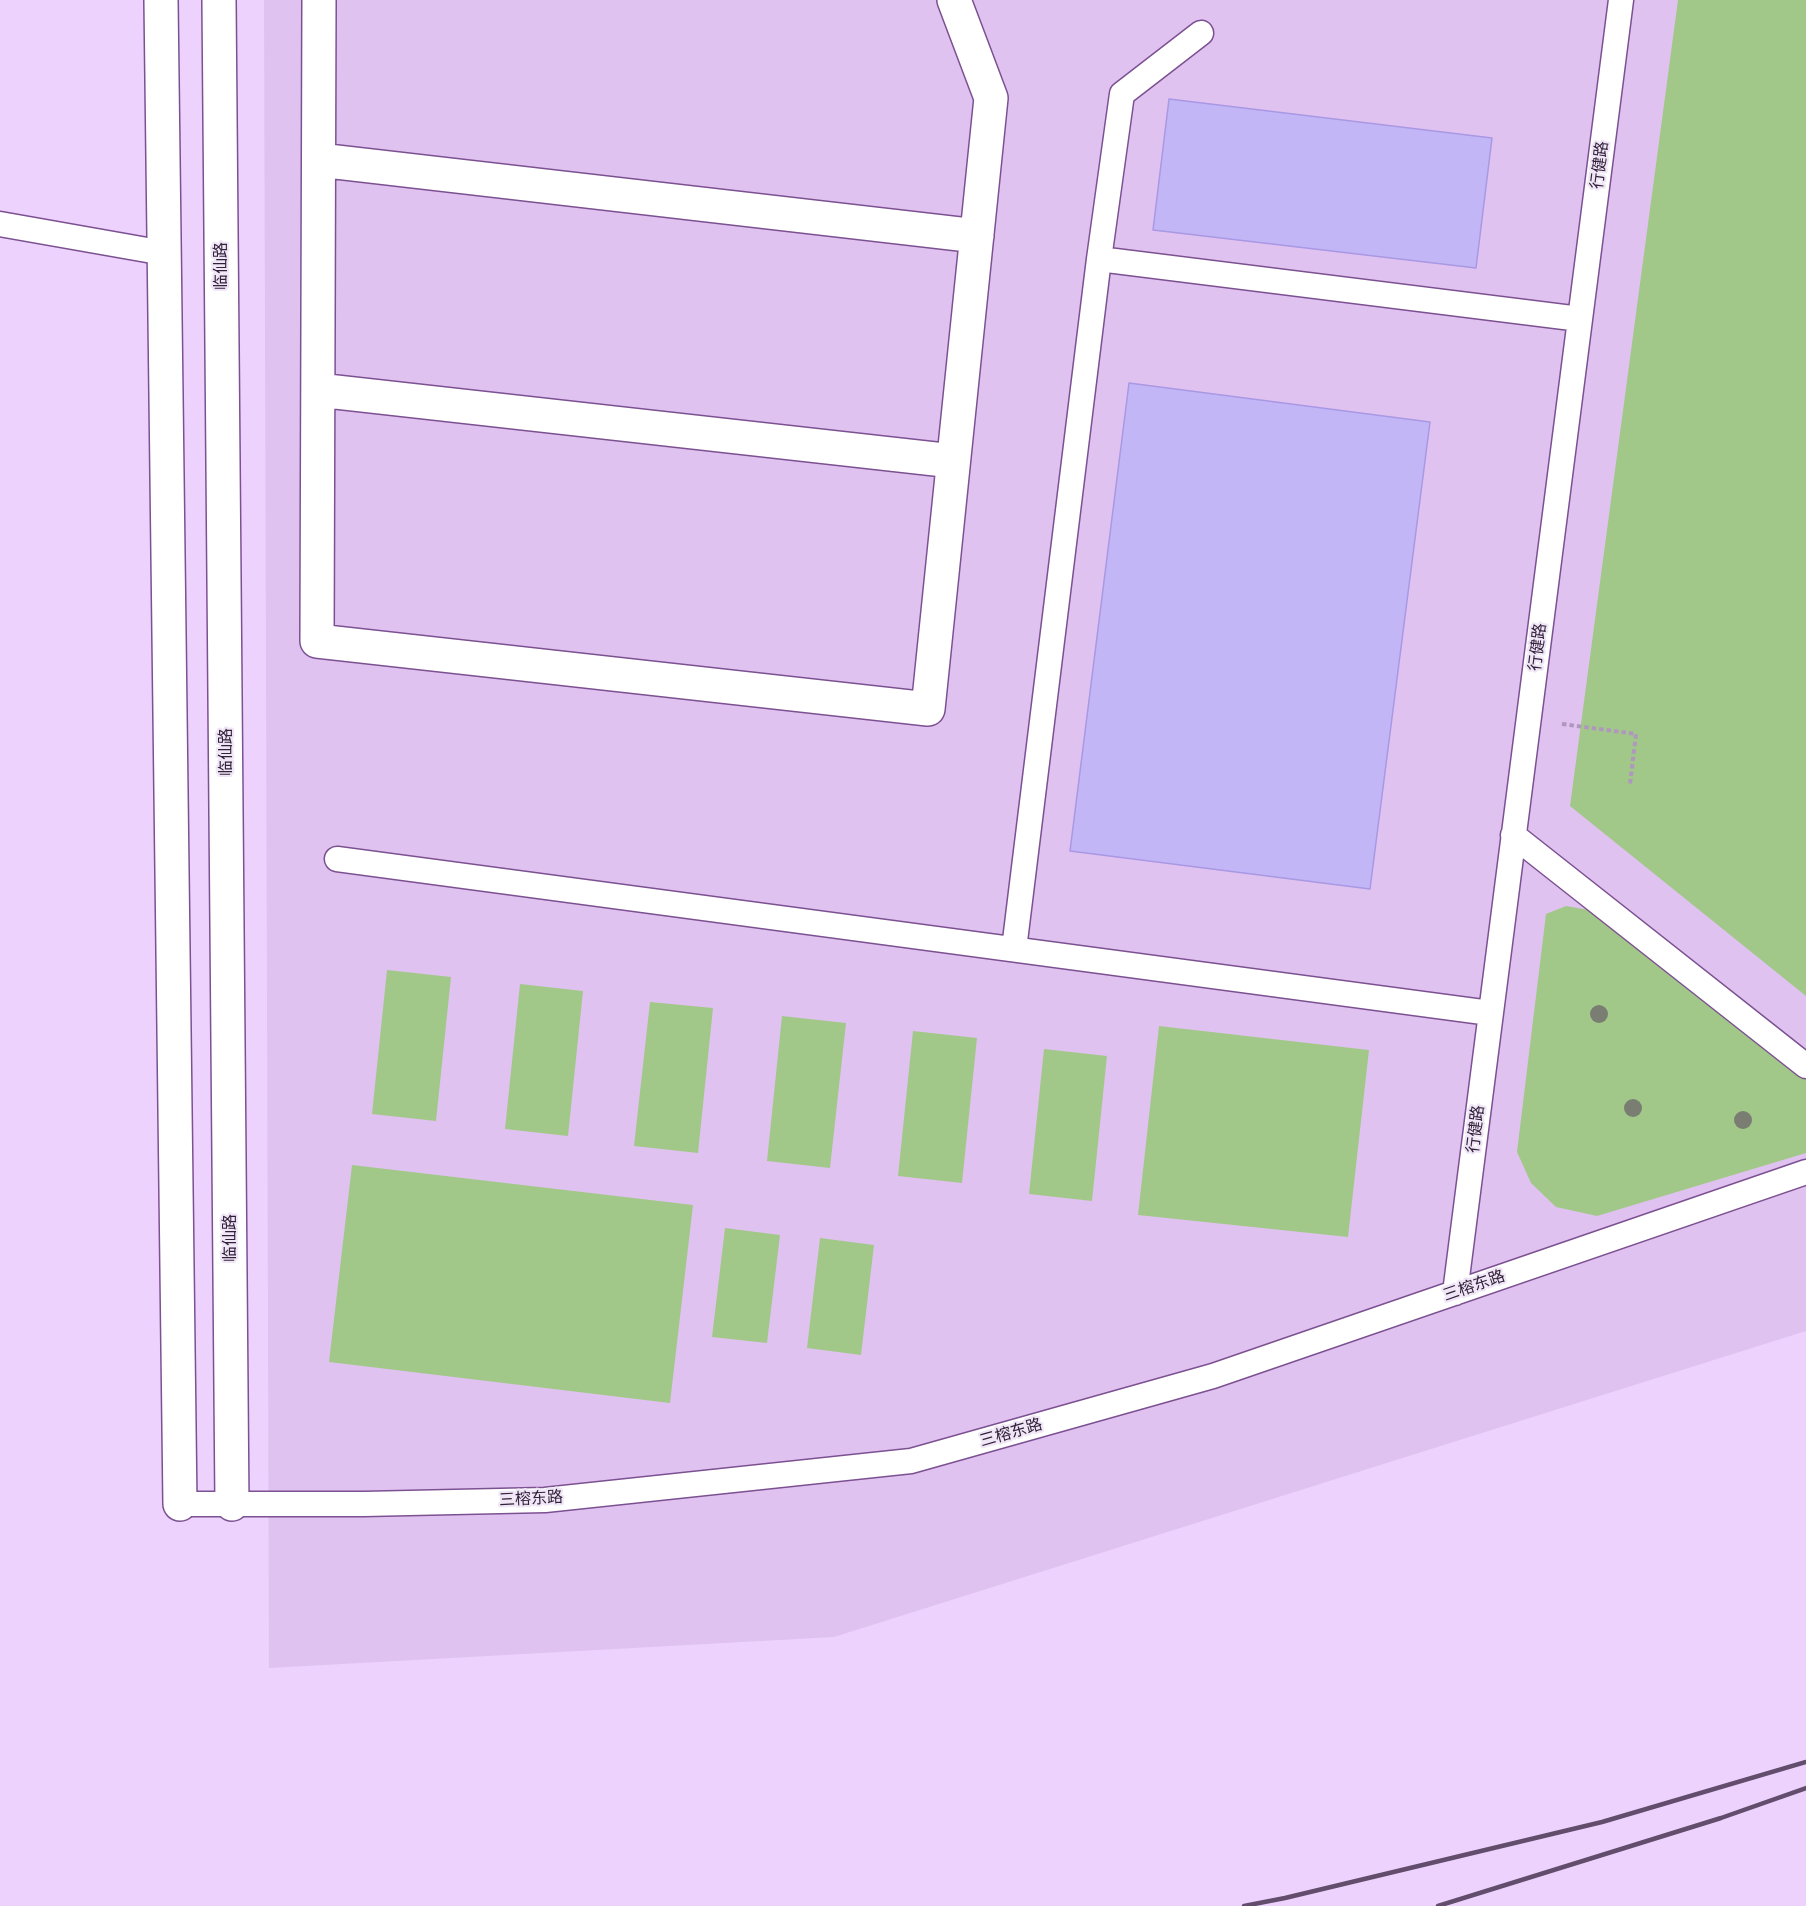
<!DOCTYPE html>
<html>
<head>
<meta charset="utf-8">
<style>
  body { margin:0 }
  canvas { display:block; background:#edd2fd }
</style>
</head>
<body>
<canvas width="1806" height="1906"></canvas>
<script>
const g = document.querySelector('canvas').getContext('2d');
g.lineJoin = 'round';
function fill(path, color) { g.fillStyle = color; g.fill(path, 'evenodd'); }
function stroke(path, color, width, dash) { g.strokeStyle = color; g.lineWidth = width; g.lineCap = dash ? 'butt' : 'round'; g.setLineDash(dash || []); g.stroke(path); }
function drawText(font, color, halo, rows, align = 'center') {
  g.font = font + ' Figtree,"Noto Sans SC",sans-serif'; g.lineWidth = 4.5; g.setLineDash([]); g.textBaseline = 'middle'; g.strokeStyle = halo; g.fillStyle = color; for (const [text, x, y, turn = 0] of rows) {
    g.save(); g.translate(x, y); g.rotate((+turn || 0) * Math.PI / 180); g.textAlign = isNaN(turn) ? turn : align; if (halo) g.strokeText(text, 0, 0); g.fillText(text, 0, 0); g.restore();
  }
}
const built = new Path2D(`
  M264,0H1806V1331L834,1637L269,1668Z`);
const green = new Path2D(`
  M1678,0H1806V996L1570,806Z
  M1566,906L1595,911L1806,1079V1153L1597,1216L1556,1207L1531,1183L1517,1152L1546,914Z
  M387,970L451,977L436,1121L372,1114Z
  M520,984L583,991L568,1136L505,1129Z
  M650,1002L713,1008L698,1153L634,1146Z
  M782,1016L846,1023L830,1168L767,1161Z
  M1159,1026L1369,1050L1348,1237L1138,1215Z
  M913,1031L977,1038L962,1183L898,1176Z
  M1044,1049L1107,1056L1092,1201L1029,1194Z
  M352,1165L693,1205L670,1403L329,1362Z
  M725,1228L780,1235L767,1343L712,1337Z
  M820,1238L874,1245L861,1355L807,1348Z`);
const building = new Path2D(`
  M1169,99L1492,138L1476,268L1153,230Z
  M1129,383L1430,422L1370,889L1070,851Z`);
const path = new Path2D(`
  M1562,724L1636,734L1630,784`);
const service = new Path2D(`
  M0,224L164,253
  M1099,259L1122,94L1201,33
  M1513,835L1806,1066
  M337,859L1490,1013
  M1014,949L1099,259L1580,319
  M1455,1293L1621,0
  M180,1504H364L545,1500L911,1461L1213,1376L1806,1172`);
const minor = new Path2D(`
  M319,0L317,641L928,709L991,98L954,0
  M319,160L977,236
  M318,390L953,461`);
const tertiary = new Path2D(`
  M161,0L180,1504
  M219,0L232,1504`);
const rail = new Path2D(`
  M1244,1906L1285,1898L1602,1822L1806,1762
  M1438,1906L1721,1818L1806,1788`);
const trees = [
  [1599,1014],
  [1633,1108],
  [1743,1120]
];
const streetNames = [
  ["行健路",1600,165,-83],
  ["临仙路",221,266,-90],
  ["行健路",1538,647,-83],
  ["临仙路",226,752,-90],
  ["行健路",1476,1129,-83],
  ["临仙路",230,1238,-90],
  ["三榕东路",1474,1286,-19],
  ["三榕东路",1011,1433,-16],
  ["三榕东路",531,1499,-3]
];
fill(built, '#e0c2f0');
fill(green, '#a2c889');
fill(building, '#c3b6f7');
stroke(building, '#a998e3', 1.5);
stroke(service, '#7c5191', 27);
stroke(minor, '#7c5191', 36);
stroke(tertiary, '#7c5191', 36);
stroke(path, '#af97bd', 4, [4.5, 3]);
stroke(service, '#fff', 24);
stroke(minor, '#fff', 33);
stroke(tertiary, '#fff', 33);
stroke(rail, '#624d6c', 4.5);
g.fillStyle = '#7a7d72';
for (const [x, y] of trees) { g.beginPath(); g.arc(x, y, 9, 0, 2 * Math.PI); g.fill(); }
drawText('16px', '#33213c', '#f0e7f6', streetNames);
</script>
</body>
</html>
